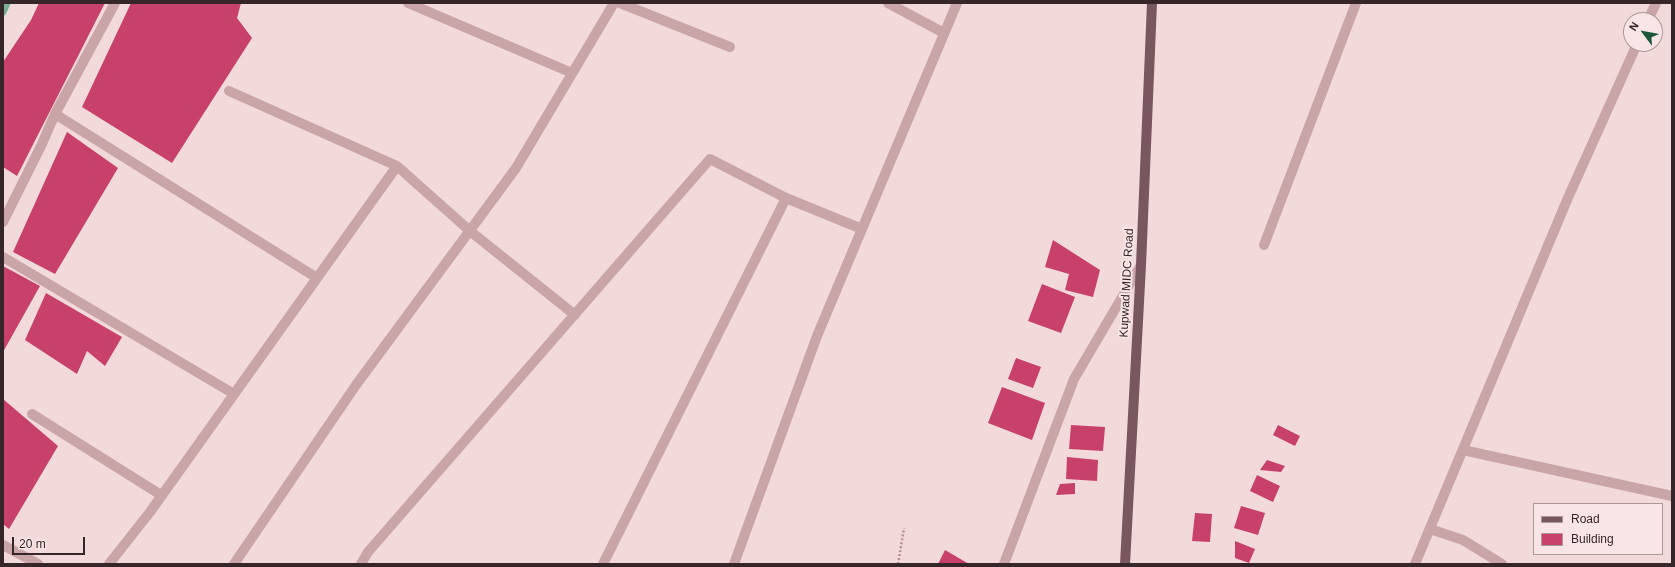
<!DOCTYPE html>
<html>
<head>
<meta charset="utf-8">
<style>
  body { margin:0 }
  #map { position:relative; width:1675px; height:567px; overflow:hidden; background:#f2d9da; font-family:Arial,sans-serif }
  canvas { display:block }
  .frame { position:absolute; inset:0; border:4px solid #35262a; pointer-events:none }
  .legend { position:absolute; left:1533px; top:503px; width:130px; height:52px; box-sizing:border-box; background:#f9e5e5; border:1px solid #ab999a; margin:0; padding:5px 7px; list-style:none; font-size:12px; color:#35262a }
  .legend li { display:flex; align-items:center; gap:8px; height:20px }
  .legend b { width:20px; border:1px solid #ab999a }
  .north { position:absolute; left:1623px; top:12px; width:40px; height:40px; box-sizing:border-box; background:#f9e5e5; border:1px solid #ab999a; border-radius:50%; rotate:302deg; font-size:11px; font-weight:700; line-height:16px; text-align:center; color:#35262a }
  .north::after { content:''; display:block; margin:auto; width:14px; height:18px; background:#1b573a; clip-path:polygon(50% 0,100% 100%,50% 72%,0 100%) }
  .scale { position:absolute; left:12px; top:537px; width:73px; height:18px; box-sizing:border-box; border:2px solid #35262a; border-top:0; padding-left:5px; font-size:12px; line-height:14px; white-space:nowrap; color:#35262a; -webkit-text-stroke:3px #f9e5e5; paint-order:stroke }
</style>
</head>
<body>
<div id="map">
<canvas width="1675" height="567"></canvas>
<div class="frame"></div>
<ul class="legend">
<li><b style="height:5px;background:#78575e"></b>Road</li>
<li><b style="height:11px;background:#c8416a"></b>Building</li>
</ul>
<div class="north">N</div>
<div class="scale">20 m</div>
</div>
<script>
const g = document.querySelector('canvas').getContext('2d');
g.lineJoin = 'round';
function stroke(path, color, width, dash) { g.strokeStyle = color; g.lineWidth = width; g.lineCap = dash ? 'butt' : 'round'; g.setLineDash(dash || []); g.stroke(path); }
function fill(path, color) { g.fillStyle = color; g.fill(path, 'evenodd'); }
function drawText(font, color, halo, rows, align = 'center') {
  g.font = font + ' Arial,sans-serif'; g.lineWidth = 4; g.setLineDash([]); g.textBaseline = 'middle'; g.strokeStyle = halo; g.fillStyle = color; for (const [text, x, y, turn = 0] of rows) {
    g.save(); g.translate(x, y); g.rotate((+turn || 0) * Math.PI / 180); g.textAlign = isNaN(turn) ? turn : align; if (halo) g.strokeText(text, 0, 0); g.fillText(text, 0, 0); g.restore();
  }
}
const stream = new Path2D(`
  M3,12L7,3`);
const building = new Path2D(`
  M39,3H105L17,176L3,167V62L31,20Z
  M131,3H241L237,18L252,38L172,163L82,107Z
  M67,132L118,168L55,274L13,252Z
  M1053,240L1100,270L1093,297L1065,290L1069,274L1045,267Z
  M3,266L40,286L3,352Z
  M1042,284L1075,297L1061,333L1028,321Z
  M46,293L122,337L105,366L87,351L77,374L25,340Z
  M1016,358L1041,367L1033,388L1008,379Z
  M1002,387L1045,403L1032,440L988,423Z
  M3,399L58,446L9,529L3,524Z
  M1071,425L1105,427L1103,451L1069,449Z
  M1278,425L1300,436L1295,446L1273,435Z
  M1067,457L1098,460L1097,481L1066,479Z
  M1267,460L1285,466L1281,472L1260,470Z
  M1257,475L1280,486L1273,502L1250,491Z
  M1075,483V494L1056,495L1060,484Z
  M1241,506L1265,513L1258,535L1234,528Z
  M1195,513L1212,514L1210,542L1192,541Z
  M1235,541L1255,549L1249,563L1235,558Z
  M945,550L969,564H938Z`);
const path = new Path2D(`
  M898,564L904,528`);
const minor = new Path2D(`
  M115,3L55,114L317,278
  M408,3L572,73
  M620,3L730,47
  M888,3L944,33
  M1648,20L1656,3
  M229,91L397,166
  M3,222L41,146L55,114
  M1264,245L1356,3
  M3,257L234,394
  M32,414L161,495
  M1463,450L1672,496
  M1430,529L1463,540L1502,564
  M3,545L38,564
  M109,564L150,512L397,166L470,231L575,315
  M234,564L356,385L516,168L614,3
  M361,564L368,552L710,159L786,198
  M603,564L786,198L862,229
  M734,564L817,336L957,3
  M1004,564L1074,379L1141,265
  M1415,564L1567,200L1637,44`);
const primary = new Path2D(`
  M1125,564L1141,265L1152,3`);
const streetNames = [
  ["Kupwad MIDC Road",1127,283,-87]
];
stroke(stream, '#78af93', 7);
fill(building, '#c8416a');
stroke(path, '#b68f94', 2.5, [2, 2]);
stroke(minor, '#caa5a8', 10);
stroke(primary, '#78575e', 10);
drawText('12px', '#35262a', '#f9e5e5', streetNames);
</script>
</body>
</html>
